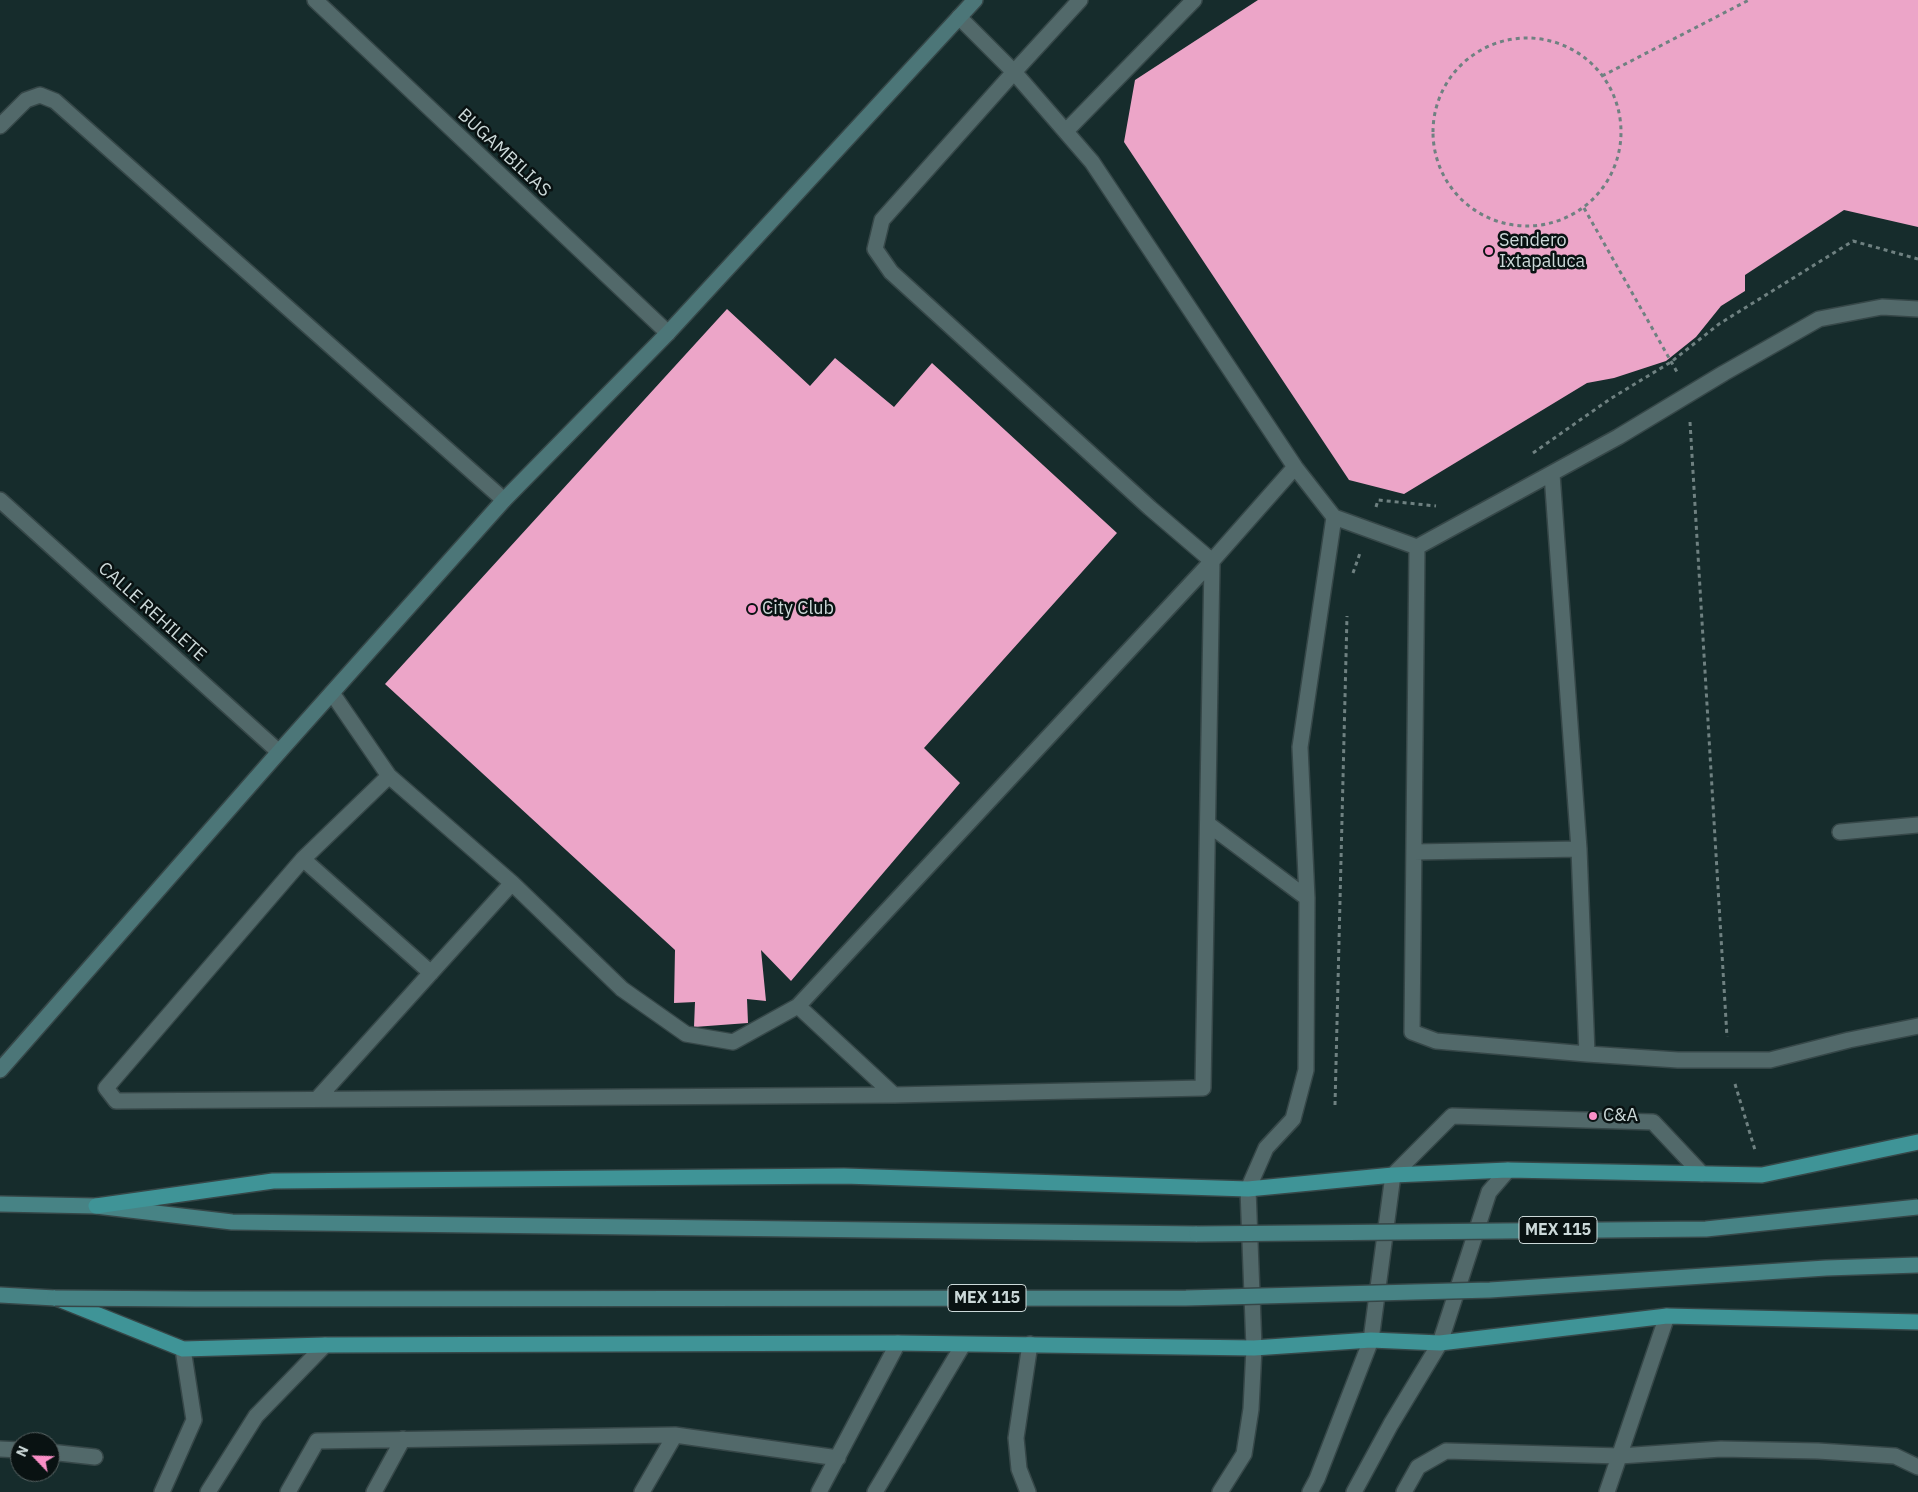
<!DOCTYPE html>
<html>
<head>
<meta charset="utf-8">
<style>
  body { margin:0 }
  #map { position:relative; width:1918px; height:1492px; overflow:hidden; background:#162c2c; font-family:"IBM Plex Sans",sans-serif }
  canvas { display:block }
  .north { position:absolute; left:10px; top:1432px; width:50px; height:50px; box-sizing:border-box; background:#091212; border:1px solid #576262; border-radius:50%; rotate:294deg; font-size:14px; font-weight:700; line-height:20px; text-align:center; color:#ccd9d9 }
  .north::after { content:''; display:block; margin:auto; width:18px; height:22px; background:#fa8fc7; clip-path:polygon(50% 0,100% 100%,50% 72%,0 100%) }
</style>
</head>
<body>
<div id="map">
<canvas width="1918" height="1492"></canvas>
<div class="north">N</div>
</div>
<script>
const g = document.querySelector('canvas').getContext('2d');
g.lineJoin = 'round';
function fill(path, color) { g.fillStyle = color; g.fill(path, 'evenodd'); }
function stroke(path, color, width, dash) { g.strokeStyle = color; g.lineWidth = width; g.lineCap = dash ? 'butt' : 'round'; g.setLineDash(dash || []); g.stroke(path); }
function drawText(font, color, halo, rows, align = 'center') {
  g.font = font + ' "IBM Plex Sans",sans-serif'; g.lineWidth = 5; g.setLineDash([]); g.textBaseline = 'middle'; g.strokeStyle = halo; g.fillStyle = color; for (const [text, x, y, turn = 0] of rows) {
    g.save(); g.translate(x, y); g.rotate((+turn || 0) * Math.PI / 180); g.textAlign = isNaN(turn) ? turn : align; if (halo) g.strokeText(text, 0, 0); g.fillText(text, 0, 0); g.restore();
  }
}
const building = new Path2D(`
  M1258,0H1918V227L1844,210L1745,275V291L1721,306L1696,337L1666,361L1614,378L1587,383L1404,494L1349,480L1124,142L1135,80Z
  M727,309L810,386L835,358L894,407L932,363L1117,533L924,748L960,783L791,981L761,950L766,1001L747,999L748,1023L694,1027L695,1002L674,1003L675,950L385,684Z`);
const path = new Path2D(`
  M1433 132a94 94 0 1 1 188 0a94 94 0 1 1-188 0Z
  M1602,76L1749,0
  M1584,208L1677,372
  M1690,422L1727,1037
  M1533,453L1610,399L1671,362L1719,324L1853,241L1918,259
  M1376,507L1378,500L1436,506
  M1353,573L1360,553
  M1735,1084L1755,1150
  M1335,1105L1347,616`);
const lane = new Path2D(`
  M1080,0L1014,72L1092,162L1295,467L1334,517L1300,747L1307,898L1306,1070L1293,1119L1266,1148L1248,1189L1254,1348L1251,1409L1244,1454L1220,1492
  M959,17L1014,72L882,220L875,249L891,272L1150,508L1212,561L798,1006L894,1095L1203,1088L1212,561L1295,467
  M0,126L26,100L40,95L55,101L504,500
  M1066,131L1194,0
  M1552,474L1579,849L1587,1054
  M1334,517L1417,547L1618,437L1724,373L1819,319L1882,307L1918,309
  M1417,547L1412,1032L1436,1041L1587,1054L1678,1060H1770L1849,1040L1918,1026
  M332,693L389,776
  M1208,824L1307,898
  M1840,832L1918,825
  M1414,852L1579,849
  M303,859L431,973
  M798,1006L733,1042L686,1034L622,989L512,883L389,776L303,859L106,1088L116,1101L894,1095
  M317,1099L512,883
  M0,1449L20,1450
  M50,1452L95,1457
  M162,1492L194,1420L183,1349
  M208,1492L256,1416L325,1345
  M288,1492L317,1441L675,1435L838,1458
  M374,1492L403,1439
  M642,1492L675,1435
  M819,1492L898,1343
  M875,1492L963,1345
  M1028,1492L1019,1469L1016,1438L1030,1344
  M1310,1492L1317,1479L1371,1340L1393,1175L1452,1116L1653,1122L1702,1174
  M1354,1492L1391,1424L1440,1343L1489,1192L1508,1170
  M1404,1492L1418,1467L1446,1451L1620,1456L1721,1449L1818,1451L1895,1456L1918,1467
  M1607,1492L1667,1316`);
const street = new Path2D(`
  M315,0L668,333
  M0,500L279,752`);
const secondary = new Path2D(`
  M0,1070L279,752L504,500L668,333L975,0`);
const primary = new Path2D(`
  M0,1204L96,1206L232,1222L1197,1234
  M0,1295L55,1298`);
const highway = new Path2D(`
  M96,1206L273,1181L844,1176L1248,1189L1393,1175L1508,1170L1762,1175L1918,1142
  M56,1298L183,1349L325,1345L898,1343L1254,1348L1371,1340L1440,1343L1667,1316L1918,1322`);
const primaryBridge = new Path2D(`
  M1197,1234L1706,1229L1918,1207
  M55,1298L195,1299L1186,1298L1490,1290L1826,1268L1918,1265`);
const markers = [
  [1489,251,5,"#fa8fc7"],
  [752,609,5,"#fa8fc7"],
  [1593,1116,5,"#fa8fc7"]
];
const shields = [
  [1558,1230,78],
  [987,1298,78]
];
const shieldNames = [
  ["MEX 115",1558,1230],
  ["MEX 115",987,1298]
];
const streetNames = [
  ["BUGAMBILIAS",504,153,43],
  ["CALLE REHILETE",152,612,42]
];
const poiNames = [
  ["Sendero",1499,241],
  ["Ixtapaluca",1499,262],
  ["City Club",762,609],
  ["C&A",1603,1116]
];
fill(building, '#eca5c8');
stroke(lane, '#364748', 18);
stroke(street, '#364748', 18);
stroke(secondary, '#364748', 18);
stroke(primary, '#364748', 18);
stroke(highway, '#364748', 18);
stroke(path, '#6f8181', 3, [4, 4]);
stroke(lane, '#52696a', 15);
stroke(street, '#52696a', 15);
stroke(secondary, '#4c7678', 15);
stroke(primary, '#478385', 15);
stroke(highway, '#3f9497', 15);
stroke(primaryBridge, '#364748', 18, []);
stroke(primaryBridge, '#478385', 15);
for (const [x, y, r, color] of markers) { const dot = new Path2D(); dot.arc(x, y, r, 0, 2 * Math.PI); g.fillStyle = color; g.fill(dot); stroke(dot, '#091212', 2); }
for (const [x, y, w] of shields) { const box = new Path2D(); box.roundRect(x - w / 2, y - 13.5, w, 27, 4); g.fillStyle = '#091212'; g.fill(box); stroke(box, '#ccd9d9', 1); }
drawText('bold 16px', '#ccd9d9', null, shieldNames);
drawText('18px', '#ccd9d9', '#091212', streetNames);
drawText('18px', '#ccd9d9', '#091212', poiNames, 'left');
</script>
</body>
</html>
